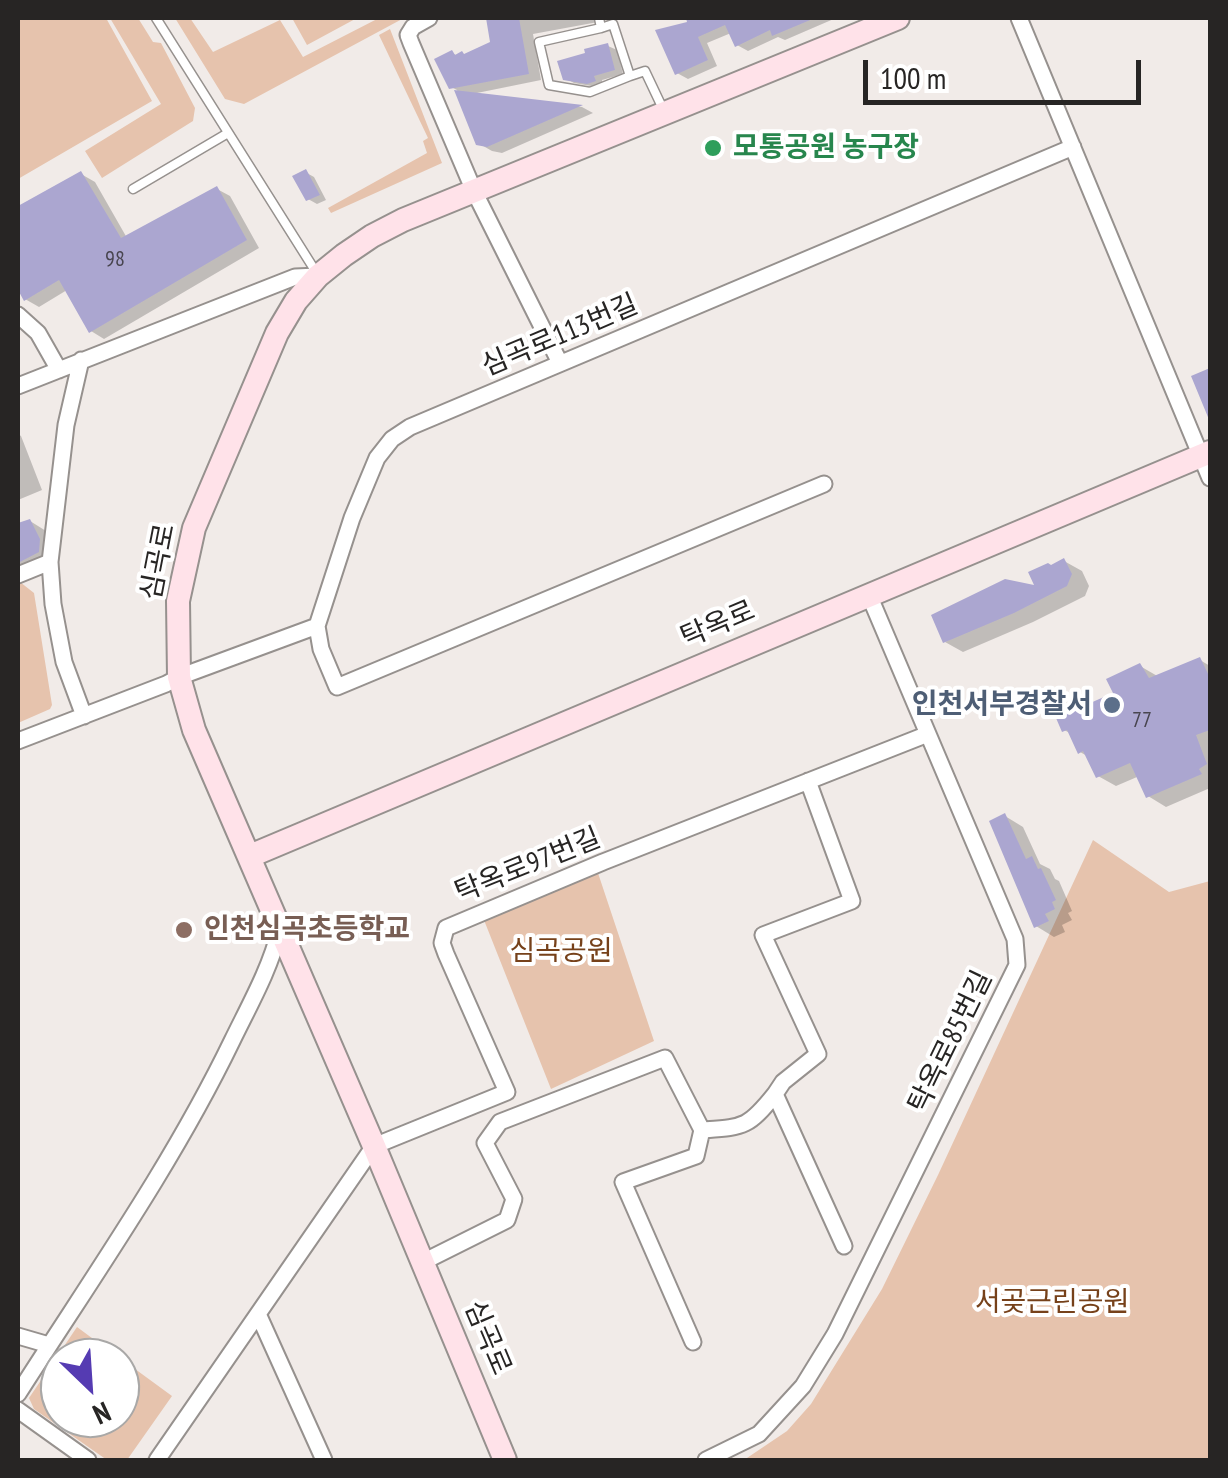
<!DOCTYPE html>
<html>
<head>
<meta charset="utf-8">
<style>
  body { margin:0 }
  #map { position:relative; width:1228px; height:1478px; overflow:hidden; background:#f1ebe8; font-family:"PT Sans Narrow",sans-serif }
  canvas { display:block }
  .frame { position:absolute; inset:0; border:20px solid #272524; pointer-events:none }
  .north { position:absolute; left:40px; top:1338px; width:100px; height:100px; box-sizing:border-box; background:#fff; border:2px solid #a9a8a7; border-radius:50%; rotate:155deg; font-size:28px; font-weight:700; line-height:40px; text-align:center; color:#272524 }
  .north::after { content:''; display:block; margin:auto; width:35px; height:45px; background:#553bb2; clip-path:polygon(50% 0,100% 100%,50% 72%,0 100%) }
  .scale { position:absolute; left:863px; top:60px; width:278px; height:45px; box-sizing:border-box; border:5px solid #272524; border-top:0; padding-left:12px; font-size:30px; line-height:35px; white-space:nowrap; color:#272524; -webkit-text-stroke:8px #fff; paint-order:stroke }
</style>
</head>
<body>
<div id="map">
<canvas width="1228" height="1478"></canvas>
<div class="frame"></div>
<div class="north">N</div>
<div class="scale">100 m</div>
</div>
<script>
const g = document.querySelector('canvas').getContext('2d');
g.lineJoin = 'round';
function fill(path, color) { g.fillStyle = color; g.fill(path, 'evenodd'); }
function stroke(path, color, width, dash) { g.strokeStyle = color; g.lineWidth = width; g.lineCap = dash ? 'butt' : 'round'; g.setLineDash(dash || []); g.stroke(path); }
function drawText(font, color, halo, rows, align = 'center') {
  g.font = font + ' "PT Sans Narrow","Noto Sans KR",sans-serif'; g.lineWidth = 8; g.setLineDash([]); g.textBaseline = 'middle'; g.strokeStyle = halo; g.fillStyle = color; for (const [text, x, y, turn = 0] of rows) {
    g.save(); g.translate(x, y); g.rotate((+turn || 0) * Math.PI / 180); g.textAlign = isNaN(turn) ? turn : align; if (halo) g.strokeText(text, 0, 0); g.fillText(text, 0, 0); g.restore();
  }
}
const green = new Path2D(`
  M18,18H106L152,101L18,179Z
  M110,18H138L153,42L161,43L195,108L193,121L102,178L85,151L161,104Z
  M175,18H190L213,52L280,20L303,57L379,18H404L244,104L225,99Z
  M292,18H357L307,45Z
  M390,29L442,163L331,213L328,208L427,153L423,141L428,138L379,35Z
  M20,582L34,593L52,705L50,709L18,723V583Z
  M1093,840L1169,892L1210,881V1460H744L787,1431L811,1404L882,1289L938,1175Z
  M594,861L654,1041L551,1089L480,910Z
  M77,1327L119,1358H60V1418H120V1358L172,1396L127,1460H107L34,1409L29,1398Z`);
const shadow = new Path2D(`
  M488,18H597L598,22L533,34L541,80L472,94L582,107L593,113L502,153L492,151L478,143L457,90L451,87L452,53L458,56H466L493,44Z
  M689,18H836L785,40L778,37L748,51L737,45L731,33L707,43L717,66L688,79L677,73L690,24Z
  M608,46L617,50L623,74L602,80L603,86L597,87L574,83L565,78Z
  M305,172L314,177L326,200L317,204L308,199Z
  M81,174L95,182L127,238L217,189L230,196L259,248L104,339L91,331L67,290L39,307L25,299L18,285V208Z
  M18,434L21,436L42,490L18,500Z
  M30,521L46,531L55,550L18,574V526Z
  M1064,561L1082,571L1089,586L1085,596L1033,622L963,652L945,642L1039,588L1052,568Z
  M1200,660L1210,666V788L1166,807L1148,796L1137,777L1116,786L1098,776L1089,757L1080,752L1072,734L1064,730L1116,694L1140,666L1159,677Z
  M1005,816L1023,827L1040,864L1050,869L1055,879L1059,881L1072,911L1068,913L1072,920L1062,925L1065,932L1054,937L1036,926Z`);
const building = new Path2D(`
  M486,18H519L529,74L449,89L434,59L452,50L455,55L462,51L464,54L490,42Z
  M686,18H815L772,36L770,30L735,47L725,25L698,37L708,60L675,75L655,30L687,22Z
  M608,43L615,70L594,76L596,81L587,84L563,80L557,61L585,53L584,49Z
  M454,90L583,105L487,147L476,145Z
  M306,169L320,195L306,201L292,176Z
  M81,171L121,238L217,186L247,240L89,333L59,280L24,301L18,290V206Z
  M1210,368V422L1191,376Z
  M30,519L40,539L39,552L18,563V523Z
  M1064,558L1072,574L1067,586L1014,613L943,643L931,615L1005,579L1034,585L1028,572L1048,563L1051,565Z
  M1200,657L1210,678V730L1196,735L1207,764L1199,769L1202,774L1146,798L1130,763L1096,778L1083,751L1078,754L1067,730L1062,732L1056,718L1113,693L1106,679L1140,663L1149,678Z
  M1005,813L1026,859L1032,856L1038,869L1041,868L1056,900L1052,902L1055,909L1045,914L1049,921L1034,928L989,821Z`);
const lane = new Path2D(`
  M156,18L316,272
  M599,18L601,28L613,24L630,76L645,71L663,109
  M601,28L539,42L549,85L590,92L630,76
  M133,189L228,133`);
const street = new Path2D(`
  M429,18L413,27L408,35L411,43L474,191L560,363
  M1019,18L1210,478
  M18,315L38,333L59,370
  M81,360L66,425L50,562L53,604L64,662L84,716
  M18,386L295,277L318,276
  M824,484L337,687L321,649L317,626L352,518L377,458L392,439L410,427L1073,147
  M18,575L50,562
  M18,741L166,684L179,677L317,626
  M808,781L852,901L763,935L818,1054L783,1082L775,1094L844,1246
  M702,1130C744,1127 748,1128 775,1094
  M423,1262L507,1220L514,1199L485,1143L500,1122L665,1058L702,1130L696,1156L623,1182L693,1342
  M259,1316L324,1460
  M18,1336L49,1345
  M18,1394C92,1278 172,1165 232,1041C250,1004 270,969 280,929
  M18,1410L88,1460
  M157,1460L374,1146L507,1092L446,954L442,943L446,928L603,862L928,734
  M706,1460L759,1434L803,1386L835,1334L1017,965L1015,939L869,595`);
const secondary = new Path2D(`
  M250,856L1210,452
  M505,1460L374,1146L194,730L179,677L178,601L194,528L277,333L296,301L318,276L344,255L372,236L403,220L898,18`);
const markers = [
  [713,148,10,"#2e9e5b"],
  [1112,705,10,"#5c6f8a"],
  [184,930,10,"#8d6e63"]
];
const numberNames = [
  ["98",115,260],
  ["77",1142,721]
];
const leisureNames = [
  ["모통공원 농구장",733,148]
];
const streetNames = [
  ["심곡로113번길",560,336,-23],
  ["심곡로",159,562,-79],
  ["탁옥로",718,625,-23],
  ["탁옥로97번길",528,866,-22],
  ["탁옥로85번길",951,1042,-64],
  ["심곡로",487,1338,67]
];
const serviceNames = [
  ["인천서부경찰서",1092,705]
];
const educationNames = [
  ["인천심곡초등학교",204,930]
];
const parkNames = [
  ["심곡공원",561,952],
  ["서곶근린공원",1052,1303]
];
fill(green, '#e6c3ad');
fill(shadow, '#0003');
fill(building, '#aba6d0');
stroke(lane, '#96918e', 11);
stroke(street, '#96918e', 19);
stroke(secondary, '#96918e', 26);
stroke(lane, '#fff', 8);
stroke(street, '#fff', 15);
stroke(secondary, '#ffe2e9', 22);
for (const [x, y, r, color] of markers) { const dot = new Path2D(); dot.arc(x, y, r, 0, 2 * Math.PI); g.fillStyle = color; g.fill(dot); stroke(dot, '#fff', 4); }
drawText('22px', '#48454f', null, numberNames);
drawText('bold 28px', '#27864d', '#fff', leisureNames, 'left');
drawText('28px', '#272524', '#fff', streetNames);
drawText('bold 28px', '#4e5e75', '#fff', serviceNames, 'right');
drawText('bold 28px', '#785e54', '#fff', educationNames, 'left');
drawText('28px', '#76411a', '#fff', parkNames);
</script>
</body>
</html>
